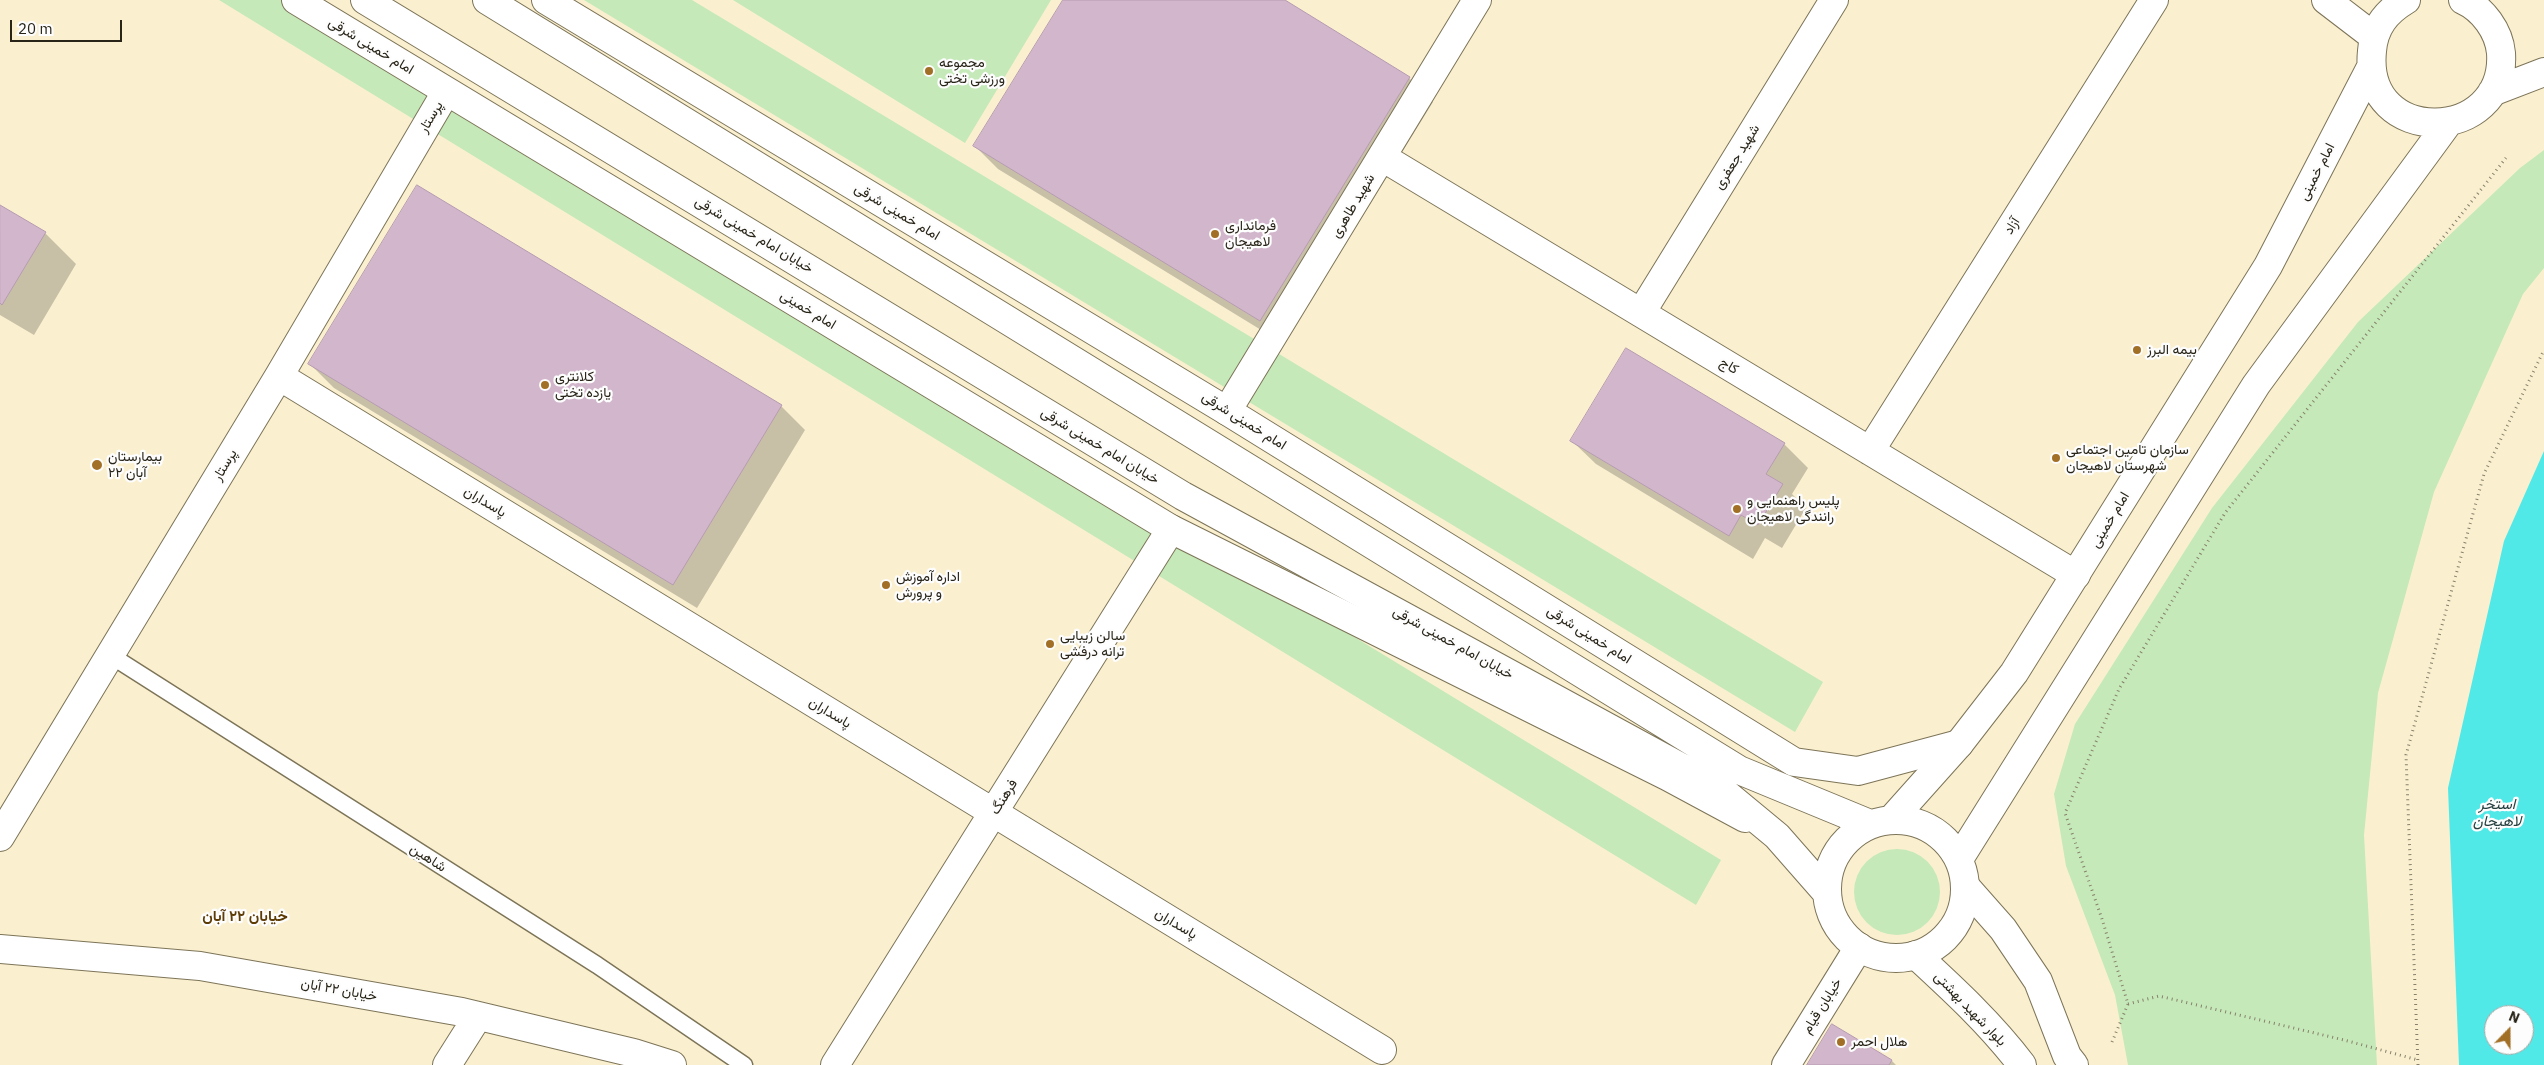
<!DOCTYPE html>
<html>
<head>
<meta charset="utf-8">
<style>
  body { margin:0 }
  #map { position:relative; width:2544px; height:1065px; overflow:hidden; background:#faf0d0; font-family:"IBM Plex Sans",sans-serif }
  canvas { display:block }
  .north { position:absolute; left:2484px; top:1005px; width:50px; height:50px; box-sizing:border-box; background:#fdfdfd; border:1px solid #a8a6a1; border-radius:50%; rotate:22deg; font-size:14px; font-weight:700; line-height:20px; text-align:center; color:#282418 }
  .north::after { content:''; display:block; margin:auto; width:18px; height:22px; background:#a26f26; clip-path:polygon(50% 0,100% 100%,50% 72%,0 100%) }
  .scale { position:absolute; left:10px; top:20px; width:112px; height:22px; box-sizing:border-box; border:2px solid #282418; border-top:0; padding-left:6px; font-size:15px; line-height:18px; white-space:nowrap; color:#282418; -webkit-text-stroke:4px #fdfdfd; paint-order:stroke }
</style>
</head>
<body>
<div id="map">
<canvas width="2544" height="1065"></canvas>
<div class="north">N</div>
<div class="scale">20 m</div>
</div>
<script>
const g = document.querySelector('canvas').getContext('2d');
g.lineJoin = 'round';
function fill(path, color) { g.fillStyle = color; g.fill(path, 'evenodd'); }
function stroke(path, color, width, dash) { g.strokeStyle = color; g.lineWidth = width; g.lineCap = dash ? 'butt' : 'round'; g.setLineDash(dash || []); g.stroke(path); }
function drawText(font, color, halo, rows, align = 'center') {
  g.font = font + ' "IBM Plex Sans",Vazirmatn,sans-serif'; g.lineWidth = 4.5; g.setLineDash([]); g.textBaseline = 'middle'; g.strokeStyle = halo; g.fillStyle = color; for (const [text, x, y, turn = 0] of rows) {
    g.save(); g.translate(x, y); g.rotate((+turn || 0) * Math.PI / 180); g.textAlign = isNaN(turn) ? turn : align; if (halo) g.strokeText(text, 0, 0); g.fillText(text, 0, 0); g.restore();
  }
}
const green = new Path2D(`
  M219,0H307L1721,860L1696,905Z
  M584,0H692L1823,682L1795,732Z
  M733,0H1051L965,143Z
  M2544,150V268L2523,294L2434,492L2378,693L2364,835L2377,1065H2128L2115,995L2066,866L2054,794L2075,724L2212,508L2358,322L2520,168Z
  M1854 892a43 43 0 1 1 86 0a43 43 0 1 1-86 0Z`);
const water = new Path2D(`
  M2544,451V1065H2459L2448,788L2504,541ZM2494,1015H2524V1045H2494Z`);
const shadow = new Path2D(`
  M1064,0H1282L1409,78L1433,102L1284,344L998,169L974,145Z
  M0,206L45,233L76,264L34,335L0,315Z
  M310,364L781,406L805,430L697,608L334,388Z
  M1572,441L1784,444L1808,468L1792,494L1806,508L1782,548L1765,538L1753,559L1596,464Z
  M1832,1026L1892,1061L1896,1065H1809Z`);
const building = new Path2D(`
  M1063,0H1285L1410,77L1260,321L973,146Z
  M417,185L782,405L673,585L308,364Z
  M0,205L46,232L2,305L0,303Z
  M1626,348L1785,443L1766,474L1783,484L1758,525L1741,515L1729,536L1570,441Z
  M1832,1024L1892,1060L1889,1065H1807Z`);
const path = new Path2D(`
  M2128,1004L2159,996L2344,1040L2418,1060
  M2112,1042L2128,1004L2102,919L2065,813L2119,689L2225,513L2506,158
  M2418,1065L2406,755L2484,474L2544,350`);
const lane = new Path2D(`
  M110,655L597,965L744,1065`);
const street = new Path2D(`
  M1382,157L2076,575
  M1641,313L1834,0
  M279,376L1382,1050
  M1227,411L1477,0
  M1870,451L2154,0
  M0,837L279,376L446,92
  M0,949L200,966L462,1012L634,1053L672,1065
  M447,1065L478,1016
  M835,1065L1171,529`);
const secondary = new Path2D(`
  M296,0L1171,529L1667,776L1745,818
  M546,0L1227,411L1794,762L1858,771L1959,744
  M2326,0L2373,36
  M1965,886L2003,929L2038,981L2067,1056L2074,1065
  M1916,955C1954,990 1991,1024 2022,1065
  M1786,1065L1859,947`);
const primary = new Path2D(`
  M365,0L1183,496L1719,788L1777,836L1827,893
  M487,0L1739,770L1870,824
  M2406,0C2386,12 2374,27 2372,51C2362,148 2507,144 2501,53C2499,31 2483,9 2463,0
  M2492,92L2544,72
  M1892,819L1959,744L2014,673L2268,266L2370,69
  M1827 889a69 69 0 1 1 138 0a69 69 0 1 1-138 0Z
  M1959,859L2256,385L2448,123`);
const markers = [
  [929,71,5,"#a26f26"],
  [1215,234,5,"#a26f26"],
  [2137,350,5,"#a26f26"],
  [545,385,5,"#a26f26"],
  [2056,458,5,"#a26f26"],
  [97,465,6,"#a26f26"],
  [1737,509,5,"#a26f26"],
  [886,585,5,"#a26f26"],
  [1050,644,5,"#a26f26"],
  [1841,1042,5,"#a26f26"]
];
const streetNames = [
  ["امام خمینی شرقی",371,46,31],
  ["پرستار",431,117,-59],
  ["شهید جعفری",1737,157,-58],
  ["امام خمینی",2317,172,-63],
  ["شهید طاهری",1353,206,-59],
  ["امام خمینی شرقی",897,212,31],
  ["آزاد",2012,226,-58],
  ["خیابان امام خمینی شرقی",754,235,31],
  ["امام خمینی",808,310,31],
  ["کاج",1729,366,31],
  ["امام خمینی شرقی",1244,421,32],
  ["خیابان امام خمینی شرقی",1100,446,31],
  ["پرستار",225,465,-59],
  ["پاسداران",485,502,31],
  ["امام خمینی",2110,520,-59],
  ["امام خمینی شرقی",1589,635,32],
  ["خیابان امام خمینی شرقی",1453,643,29],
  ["پاسداران",830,713,31],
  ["فرهنگ",1004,797,-58],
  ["شاهین",428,858,33],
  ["پاسداران",1176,924,31],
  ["خیابان ۲۲ آبان",339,990,10],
  ["خیابان قیام",1822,1006,-58],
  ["بلوار شهید بهشتی",1970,1009,46]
];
const poiNames = [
  ["مجموعه",939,63],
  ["ورزشی تختی",939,79],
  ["فرمانداری",1225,226],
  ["لاهیجان",1225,242],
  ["بیمه البرز",2147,350],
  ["کلانتری",555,377],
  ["یازده تختی",555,393],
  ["سازمان تامین اجتماعی",2066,450],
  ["شهرستان لاهیجان",2066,466],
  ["بیمارستان",108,457],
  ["۲۲ آبان",108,473],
  ["پلیس راهنمایی و",1747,501],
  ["رانندگی لاهیجان",1747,517],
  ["اداره آموزش",896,577],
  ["و پرورش",896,593],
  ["سالن زیبایی",1060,636],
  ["ترانه درفشی",1060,652],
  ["هلال احمر",1851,1042]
];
const waterNames = [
  ["استخر",2497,805],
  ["لاهیجان",2497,822]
];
const neighbourhoodNames = [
  ["خیابان ۲۲ آبان",245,917]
];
fill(green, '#c5e9b9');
fill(water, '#51e8e8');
fill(shadow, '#0003');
fill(building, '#d2b6cc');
stroke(building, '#b69bb0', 1);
stroke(lane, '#7d7458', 19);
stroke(street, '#7d7458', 30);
stroke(secondary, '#7d7458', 30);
stroke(primary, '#7d7458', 30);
stroke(path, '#87806b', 3, [1, 4]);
stroke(lane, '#fff', 16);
stroke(street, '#fff', 28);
stroke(secondary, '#fff', 28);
stroke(primary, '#fff', 28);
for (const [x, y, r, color] of markers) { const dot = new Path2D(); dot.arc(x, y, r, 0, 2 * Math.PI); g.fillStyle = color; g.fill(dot); stroke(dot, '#fdfdfd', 2); }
drawText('14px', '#282418', '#fdfdfd', streetNames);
drawText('14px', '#282418', '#fdfdfd', poiNames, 'left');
drawText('italic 15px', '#263f3f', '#fdfdfd', waterNames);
drawText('bold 15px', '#5e3c05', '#fdfdfd', neighbourhoodNames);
</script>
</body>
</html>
